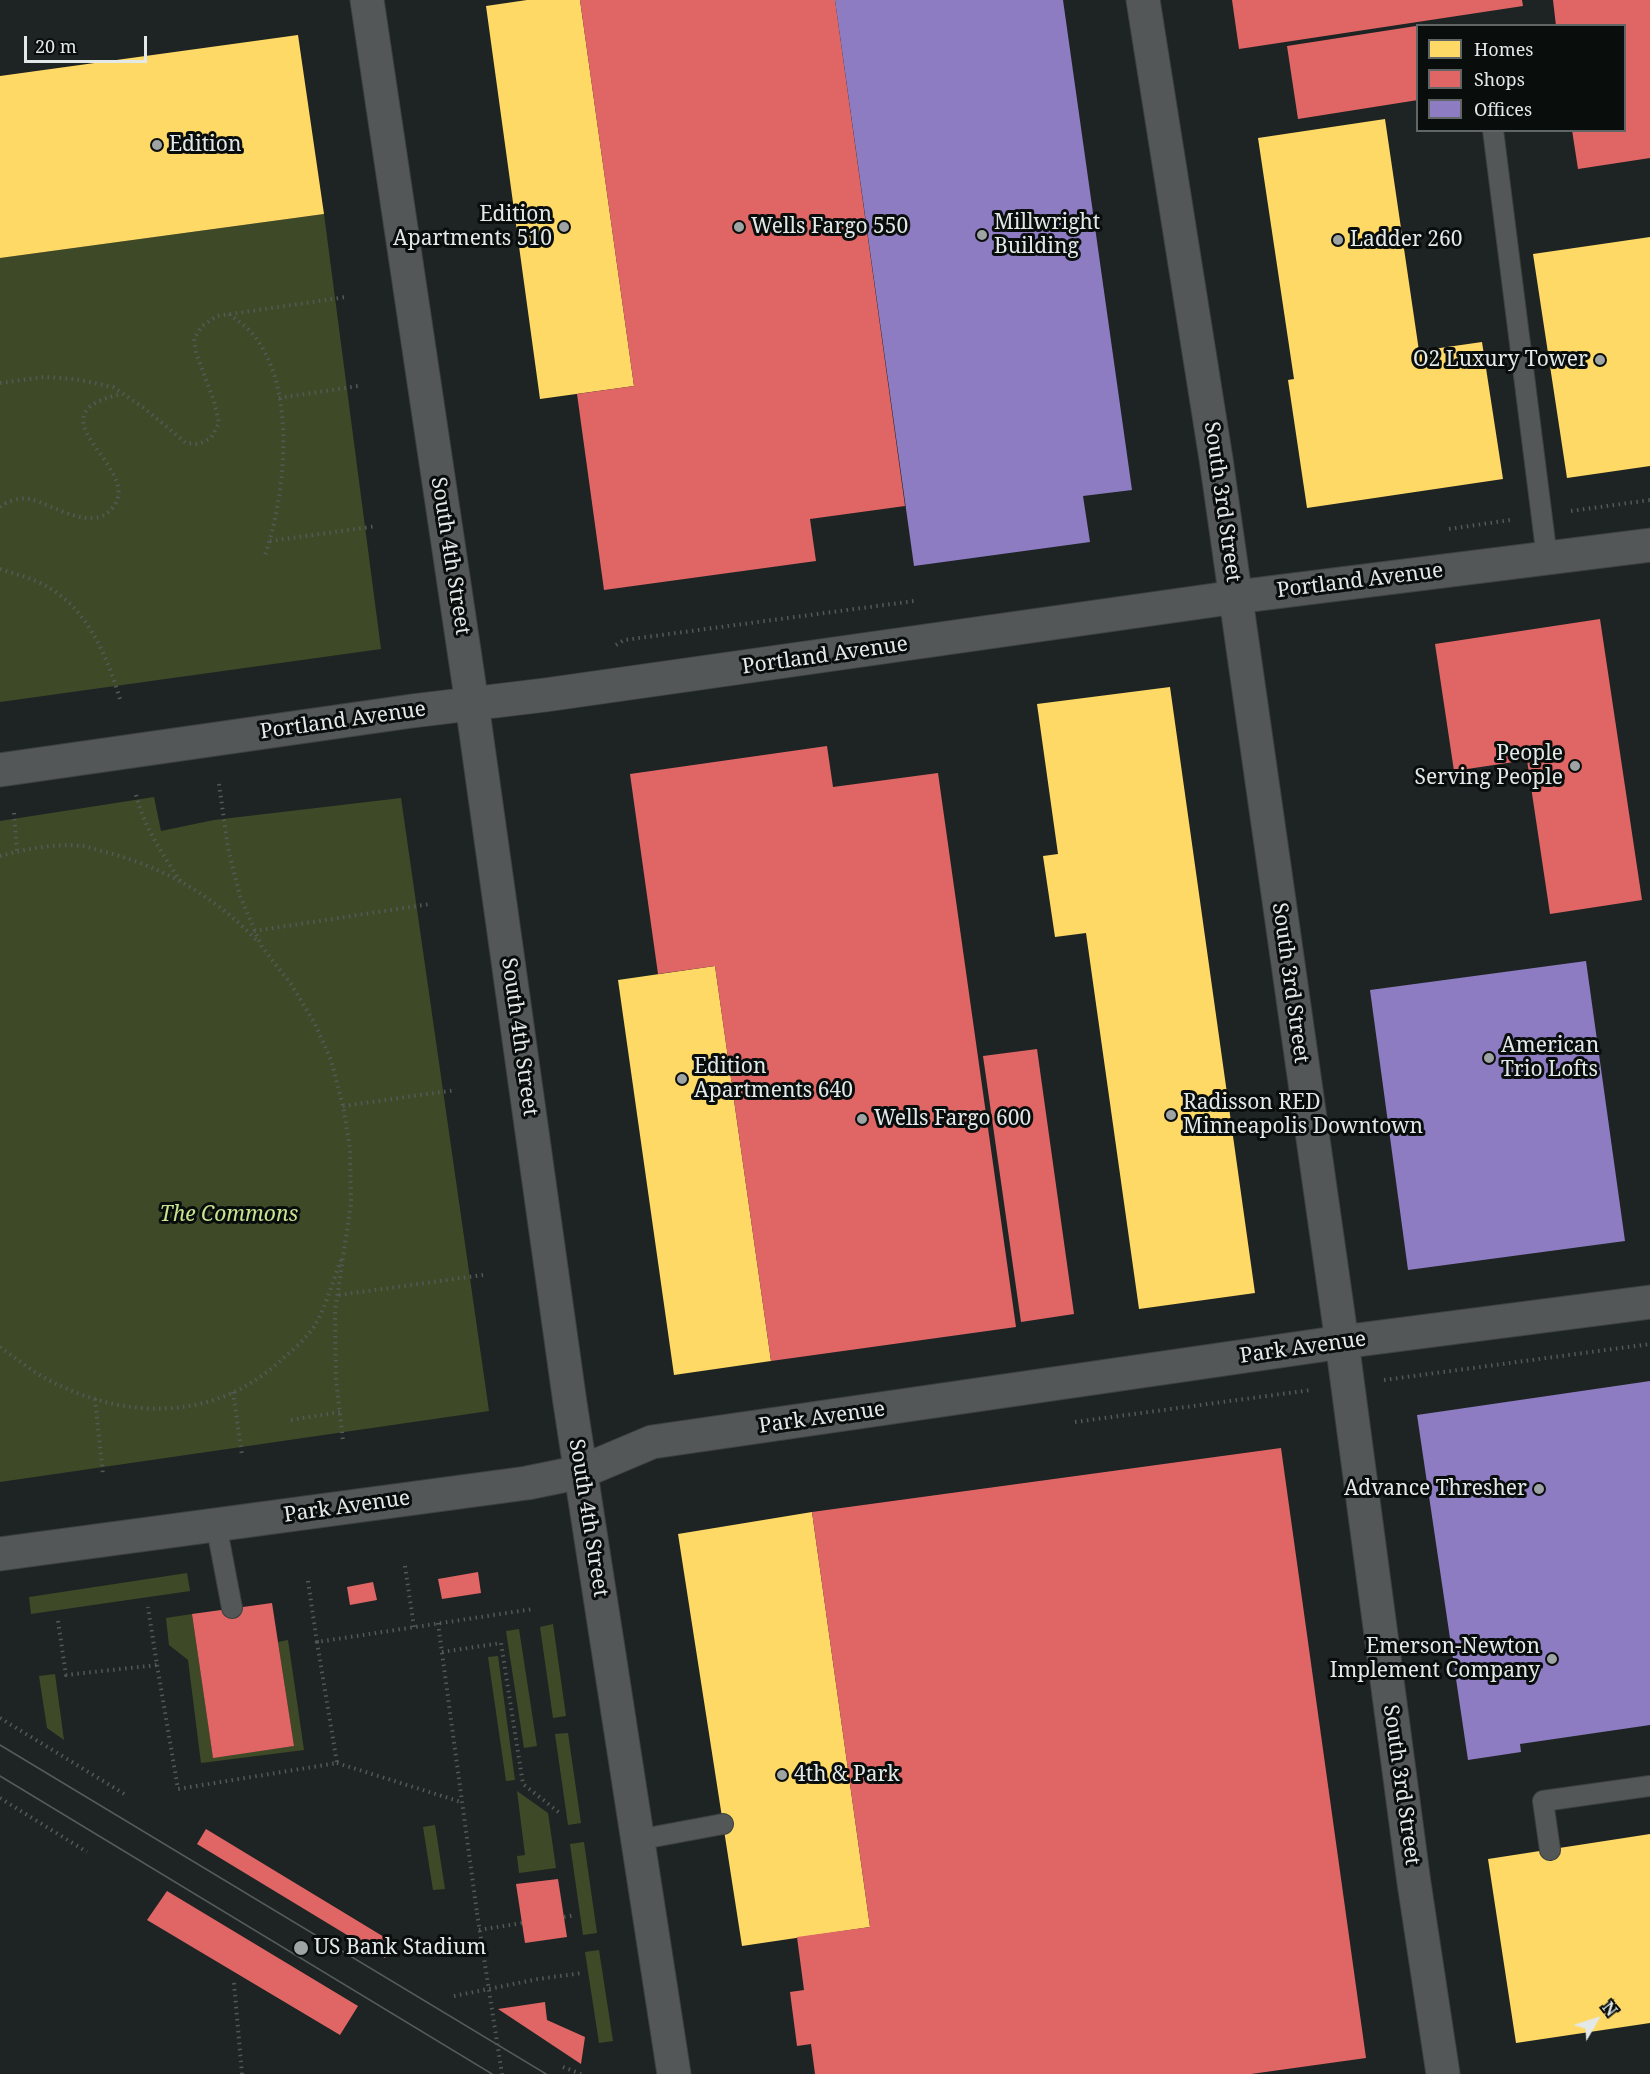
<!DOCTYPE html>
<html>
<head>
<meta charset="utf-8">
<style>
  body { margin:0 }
  #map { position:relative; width:1650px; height:2074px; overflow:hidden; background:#1e2423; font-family:"Noto Serif",serif }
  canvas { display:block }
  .legend { position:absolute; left:1416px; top:24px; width:210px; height:108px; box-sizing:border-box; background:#090e0d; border:2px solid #606665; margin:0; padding:8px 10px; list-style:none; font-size:18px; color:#e2e9e8 }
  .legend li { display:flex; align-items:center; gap:12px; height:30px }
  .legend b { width:30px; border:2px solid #606665 }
  .north { position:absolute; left:1566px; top:1990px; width:60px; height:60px; -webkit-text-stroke:4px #090e0d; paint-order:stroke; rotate:51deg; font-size:16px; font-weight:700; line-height:24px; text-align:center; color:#e2e9e8 }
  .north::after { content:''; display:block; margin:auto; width:21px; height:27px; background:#e2e9e8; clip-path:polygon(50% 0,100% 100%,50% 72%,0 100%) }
  .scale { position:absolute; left:24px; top:36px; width:123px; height:27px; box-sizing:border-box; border:3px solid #e2e9e8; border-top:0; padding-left:8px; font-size:18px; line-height:21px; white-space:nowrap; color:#e2e9e8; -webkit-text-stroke:4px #090e0d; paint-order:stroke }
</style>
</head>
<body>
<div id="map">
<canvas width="1650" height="2074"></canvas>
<ul class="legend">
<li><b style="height:16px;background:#ffd966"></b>Homes</li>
<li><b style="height:16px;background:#e06666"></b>Shops</li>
<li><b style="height:16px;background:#8e7cc3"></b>Offices</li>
</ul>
<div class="north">N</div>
<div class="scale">20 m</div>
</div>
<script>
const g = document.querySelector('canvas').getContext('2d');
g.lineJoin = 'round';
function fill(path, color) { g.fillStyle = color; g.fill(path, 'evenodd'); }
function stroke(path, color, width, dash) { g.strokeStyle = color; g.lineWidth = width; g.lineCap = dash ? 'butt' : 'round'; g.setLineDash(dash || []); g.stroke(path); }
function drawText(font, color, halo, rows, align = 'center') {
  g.font = font + ' "Noto Serif",serif'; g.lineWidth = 6; g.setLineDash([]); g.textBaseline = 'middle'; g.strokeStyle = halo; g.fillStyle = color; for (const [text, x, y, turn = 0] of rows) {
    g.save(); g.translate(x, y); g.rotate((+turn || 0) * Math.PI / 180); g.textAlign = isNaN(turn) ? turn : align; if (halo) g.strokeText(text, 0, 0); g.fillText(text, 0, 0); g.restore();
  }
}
const green = new Path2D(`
  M324,214L381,649L0,702V258Z
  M154,797L161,831L214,820L401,798L489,1411L0,1482V821Z
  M187,1573L190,1591L31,1614L29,1597Z
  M192,1614L213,1757L294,1746L278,1642L288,1640L304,1750L201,1763L188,1660L169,1645L166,1618Z
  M553,1624L566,1716L553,1718L540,1627Z
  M519,1629L537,1746L524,1748L506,1631Z
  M498,1656L515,1780L506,1781L488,1657Z
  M55,1674L64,1740L47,1728L39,1676Z
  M568,1733L581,1823L568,1825L555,1734Z
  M517,1791L548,1813L556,1868L519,1873L517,1856L525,1855Z
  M435,1825L445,1889L433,1890L423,1827Z
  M584,1842L597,1933L583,1935L570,1844Z
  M599,1950L613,2041L599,2043L585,1952Z`);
const homes = new Path2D(`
  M527,0H580L634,386L540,399L486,6Z
  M298,35L324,214L0,258V76Z
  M1385,119L1419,351L1482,342L1503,479L1307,508L1288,380L1294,379L1258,138Z
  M1650,237V466L1567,478L1533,254Z
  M1170,687L1255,1293L1139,1309L1086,933L1055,937L1043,856L1058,854L1037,704Z
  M715,966L771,1361L674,1375L618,980Z
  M812,1512L870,1927L742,1946L678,1534Z
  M1650,1834V2023L1516,2043L1488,1859Z`);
const shops = new Path2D(`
  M580,0H835L905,506L810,519L816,561L604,590L577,394L634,386Z
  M1232,0H1522L1523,6L1239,49Z
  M1553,0H1650V158L1578,169L1572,130H1624V26H1556Z
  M1416,26L1418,38V100L1298,119L1287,46Z
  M1600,619L1642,900L1550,914L1527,760L1454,771L1435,644Z
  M827,746L833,787L938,773L1016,1327L771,1361L715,966L658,974L630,774Z
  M1037,1049L1074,1314L1021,1322L983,1056Z
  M1281,1448L1366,2058L1251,2074H815L811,2044L797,2046L790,1992L804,1990L797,1937L870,1927L812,1512Z
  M478,1572L481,1593L442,1599L438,1579Z
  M373,1582L377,1600L350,1605L347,1587Z
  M272,1603L294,1746L213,1758L192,1614Z
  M206,1829L394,1943L385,1958L197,1844Z
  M558,1879L567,1937L525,1943L516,1884Z
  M167,1891L358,2006L340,2035L147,1920Z
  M545,2002L547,2020L585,2037L581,2064L498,2009Z`);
const offices = new Path2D(`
  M835,0H1063L1132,490L1083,496L1090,542L914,566Z
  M1586,961L1625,1241L1408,1270L1370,990Z
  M1650,1381V1725L1520,1744L1521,1752L1468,1760L1417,1415Z`);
const path = new Path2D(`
  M229,314C237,320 244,325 251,332C298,385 286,496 264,558
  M0,383L44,377L75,379L113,387L144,408L186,443L199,444L211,438L219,423L214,401L196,353L194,339L202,326L217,316L346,297
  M279,398L358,386
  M0,507C7,501 20,497 30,499C53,504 94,535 114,506C142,466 26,415 122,394
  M1571,511L1650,500
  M1449,529L1510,520
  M270,541L377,526
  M0,569C12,573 24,576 36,581C85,602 105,651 120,699
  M616,645L624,640L914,601
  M219,784L228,848L240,896L262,947L291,984L314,1022L331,1060L343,1106L350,1148L351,1204L335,1311L336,1379L343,1441
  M136,795C144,827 163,855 181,882
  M14,813L17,852
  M0,856C26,849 55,843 82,846C91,847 100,851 109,853C166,868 218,899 258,942
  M254,931L430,904
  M343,1106L456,1090
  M339,1295L483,1275
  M0,1347C11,1355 22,1363 33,1371C111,1419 207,1426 278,1363C291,1351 308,1338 316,1323C327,1304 333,1280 341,1260
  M1384,1380L1650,1344
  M233,1392L242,1455
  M95,1399L103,1475
  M291,1420L340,1412
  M1075,1422L1311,1390
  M405,1566L414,1627
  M308,1581L317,1642L533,1609
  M58,1621L66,1675L157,1665L148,1607
  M438,1623L477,1913
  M442,1652L501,1643L523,1784L561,1814
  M157,1665L178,1789L337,1763L317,1642
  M0,1718L126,1795
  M337,1763L461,1802
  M0,1798L87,1852
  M564,1917L575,1915
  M479,1930L522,1923
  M234,1983L242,2074
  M454,1996L538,1979L582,1973
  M563,2067L581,2074`);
const service = new Path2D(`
  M1493,130L1547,558
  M216,1524L232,1608
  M637,1840L723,1824
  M1550,1850L1543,1801L1650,1786`);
const tertiary = new Path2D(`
  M0,770L412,711L545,695L1236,597L1650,545
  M0,1554L527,1483L581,1472L652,1442L1342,1342L1650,1302`);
const secondary = new Path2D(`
  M367,0L472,704L570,1403L674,2074
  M1143,0L1216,459L1342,1342L1414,1883L1443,2074`);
const tram = new Path2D(`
  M0,1745L546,2074
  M0,1776L492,2074`);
const pathBridge = new Path2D(`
  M477,1913L502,2074`);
const markers = [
  [157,145,6,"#9da4a3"],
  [564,227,6,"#9da4a3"],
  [739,227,6,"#9da4a3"],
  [982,235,6,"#9da4a3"],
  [1338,240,6,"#9da4a3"],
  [1600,360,6,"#9da4a3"],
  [1575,766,6,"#9da4a3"],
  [1489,1058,6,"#9da4a3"],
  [682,1079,6,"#9da4a3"],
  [1171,1115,6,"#9da4a3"],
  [862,1119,6,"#9da4a3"],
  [1539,1489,6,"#9da4a3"],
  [1552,1659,6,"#9da4a3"],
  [782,1775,6,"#9da4a3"],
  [301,1948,8,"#9da4a3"]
];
const poiNames = [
  ["Edition",169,145],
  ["Edition",552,215,"right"],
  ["Apartments 510",552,239,"right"],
  ["Millwright",994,223],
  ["Building",994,247],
  ["Wells Fargo 550",751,227],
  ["Ladder 260",1350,240],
  ["O2 Luxury Tower",1588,360,"right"],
  ["People",1563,754,"right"],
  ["Serving People",1563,778,"right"],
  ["American",1501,1046],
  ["Trio Lofts",1501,1070],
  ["Edition",694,1067],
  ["Apartments 640",694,1091],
  ["Radisson RED",1183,1103],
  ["Minneapolis Downtown",1183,1127],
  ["Wells Fargo 600",874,1119],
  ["Advance Thresher",1527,1489,"right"],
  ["Emerson-Newton",1540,1647,"right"],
  ["Implement Company",1540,1671,"right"],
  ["4th & Park",794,1775],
  ["US Bank Stadium",314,1948]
];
const streetNames = [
  ["South 3rd Street",1222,502,82],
  ["South 4th Street",450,556,81],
  ["Portland Avenue",1360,581,-7],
  ["Portland Avenue",825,656,-8],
  ["Portland Avenue",343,721,-8],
  ["South 3rd Street",1290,983,82],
  ["South 4th Street",519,1037,82],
  ["Park Avenue",1303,1348,-8],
  ["Park Avenue",822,1418,-8],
  ["Park Avenue",347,1507,-8],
  ["South 4th Street",588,1518,81],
  ["South 3rd Street",1401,1785,82]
];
const parkNames = [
  ["The Commons",229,1215]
];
fill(green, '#3e4a27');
fill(homes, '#ffd966');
fill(shops, '#e06666');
fill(offices, '#8e7cc3');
stroke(service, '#3c4140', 22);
stroke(tertiary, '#3c4140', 35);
stroke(secondary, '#3c4140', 35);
stroke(path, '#545958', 4, [1.5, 4.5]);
stroke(service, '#545757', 20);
stroke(tertiary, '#545757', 33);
stroke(secondary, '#545757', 33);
stroke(tram, '#555a5a', 1.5);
stroke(pathBridge, '#545958', 4, [1.5, 4.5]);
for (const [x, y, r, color] of markers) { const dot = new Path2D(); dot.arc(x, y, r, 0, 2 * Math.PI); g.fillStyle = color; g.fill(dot); stroke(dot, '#090e0d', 2); }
drawText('21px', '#e2e9e8', '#090e0d', poiNames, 'left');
drawText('21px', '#e2e9e8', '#090e0d', streetNames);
drawText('italic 21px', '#c8e490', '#090e0d', parkNames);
</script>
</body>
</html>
